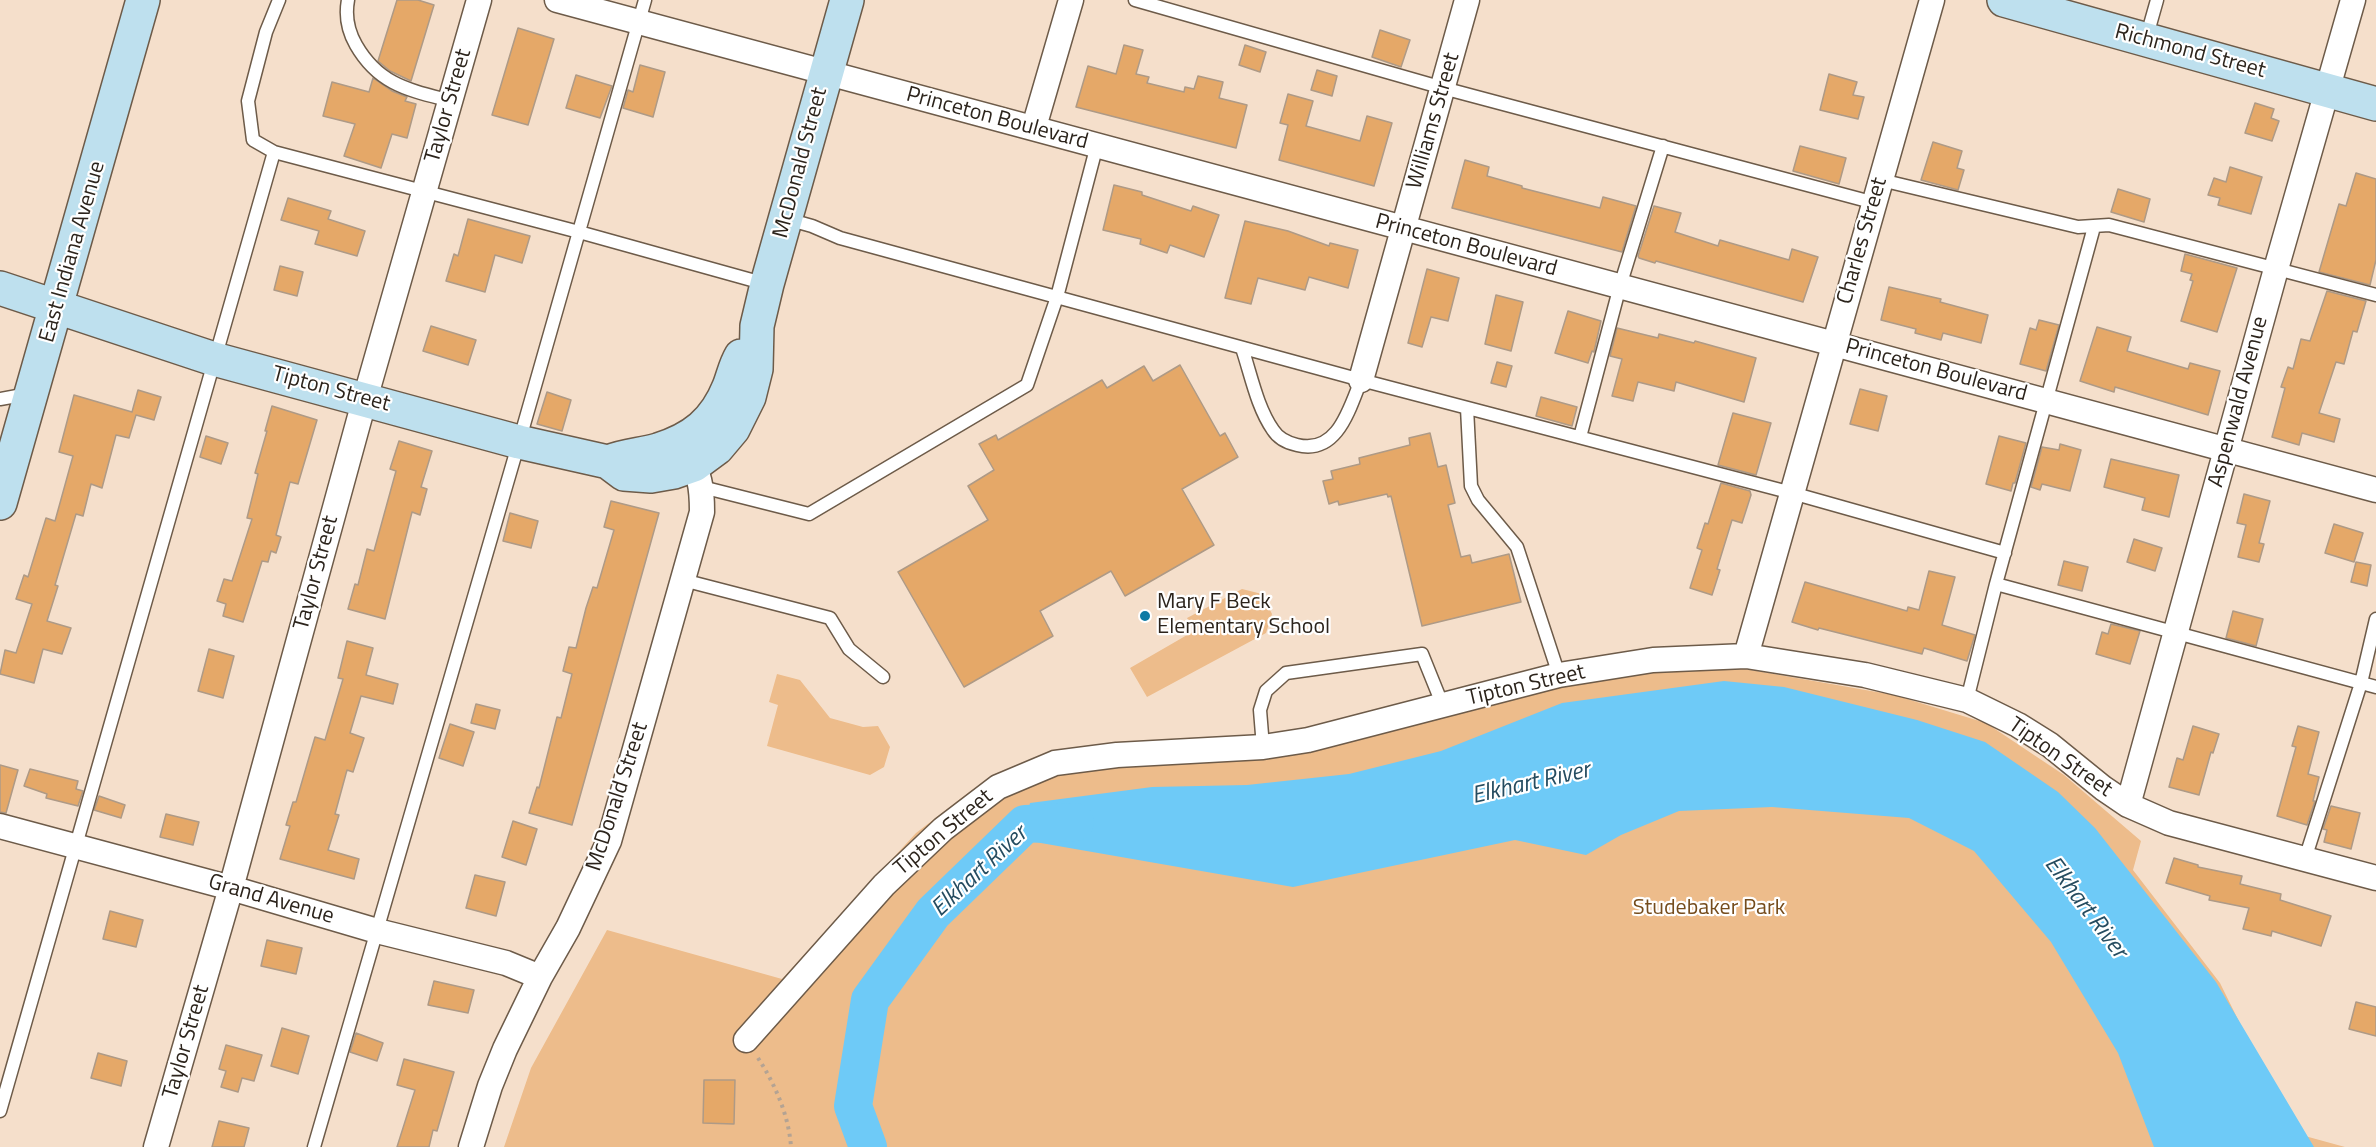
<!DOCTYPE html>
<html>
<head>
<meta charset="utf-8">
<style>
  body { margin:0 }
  canvas { display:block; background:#f5dfcb }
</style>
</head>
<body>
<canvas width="2376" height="1147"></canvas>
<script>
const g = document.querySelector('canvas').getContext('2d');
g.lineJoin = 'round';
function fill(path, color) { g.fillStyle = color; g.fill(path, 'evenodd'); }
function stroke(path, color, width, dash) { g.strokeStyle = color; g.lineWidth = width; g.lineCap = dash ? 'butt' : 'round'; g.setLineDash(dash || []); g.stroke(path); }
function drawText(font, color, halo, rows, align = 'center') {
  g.font = font + ' "Titillium Web",sans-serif'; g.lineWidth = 4.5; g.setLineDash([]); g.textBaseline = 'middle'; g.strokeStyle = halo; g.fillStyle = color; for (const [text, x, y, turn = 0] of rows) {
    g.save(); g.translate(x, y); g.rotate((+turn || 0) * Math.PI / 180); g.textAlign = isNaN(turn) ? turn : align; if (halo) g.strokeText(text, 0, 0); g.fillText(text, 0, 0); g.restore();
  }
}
const green = new Path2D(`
  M1242,589L1262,594L1272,614L1266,633L1147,697L1130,668L1194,631L1187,618Z
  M1745,669L1894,695L1986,723L2064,775L2141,841L2133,870L2220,983L2294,1133L2345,1147H504L531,1068L607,930L782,979L916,833L972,790L1036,757L1115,742L1225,738L1228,757L1550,688L1656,671Z
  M777,674L800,680L830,718L863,727L878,726L890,747L884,767L870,775L767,746L778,705L769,702Z`);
const water = new Path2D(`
  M1724,681L1784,687L1917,720L1985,742L2058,792L2095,828L2216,982L2314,1147H2154L2118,1053L2051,942L1974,851L1909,818L1772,807L1679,811L1621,835L1586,855L1515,840L1293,887L1035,842L1025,824L1030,803L1152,787L1247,785L1349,774L1441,751L1562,703Z`);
const river = new Path2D(`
  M868,1147L853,1106L870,1000L933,913L1025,824L1075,822`);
const building = new Path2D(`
  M397,0H418L434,5L411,81L390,71L378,61Z
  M518,28L554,39L528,125L492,115Z
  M1380,30L1410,40L1401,67L1372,57Z
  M1124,45L1143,50L1136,74L1149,77L1147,83L1184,92L1185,87L1194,89L1198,76L1223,82L1219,98L1247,105L1236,148L1076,107L1088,66L1116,74Z
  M1245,45L1266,52L1260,72L1239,65Z
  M640,65L665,72L653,117L623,108L628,90L633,92Z
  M1317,70L1337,76L1332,96L1311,90Z
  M1829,74L1857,82L1853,95L1864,97L1858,119L1820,110Z
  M576,75L612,86L600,118L566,108Z
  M373,78L392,91L407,97L405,101L416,104L407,138L392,134L381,168L344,156L355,124L323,116L332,82L369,92Z
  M1288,94L1313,101L1306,126L1360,141L1367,116L1392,123L1374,186L1279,160L1288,125L1280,123Z
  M2255,103L2274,109L2271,118L2279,121L2272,141L2245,133Z
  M1933,142L1962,151L1957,168L1964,170L1958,190L1921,180Z
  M1800,146L1846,158L1839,184L1793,171Z
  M1465,160L1489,167L1487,176L1522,186V188L1600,208L1603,197L1636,206L1622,252L1452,208Z
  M2230,167L2262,177L2251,214L2218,205L2220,198L2208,195L2214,178L2226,182Z
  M2356,173L2376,179V260L2370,285L2319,272L2339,204L2346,206Z
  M1114,185L1142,192V195L1191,211L1193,206L1219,215L1204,257L1170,245L1167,253L1140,244L1141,239L1103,230Z
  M2118,189L2150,199L2144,222L2111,212Z
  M288,198L331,211L328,219L365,231L357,256L315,244L319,231L281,220Z
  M1654,206L1681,213L1675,232L1718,246L1720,240L1789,260L1792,249L1818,257L1803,302L1656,261L1655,263L1639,258L1638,256Z
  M468,219L530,236L522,263L495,255L485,292L446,281L454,254L458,256Z
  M1245,221L1288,231L1329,246L1330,243L1358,250L1348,288L1309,277L1305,290L1258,278L1251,304L1225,298Z
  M2185,254L2237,268L2217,332L2181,321L2193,281L2190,280L2192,274L2181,271Z
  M280,266L303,272L297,296L274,290Z
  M1427,269L1459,278L1448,321L1431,317L1422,347L1408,343Z
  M1889,287L1941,299L1940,302L1988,315L1981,343L1943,333L1941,340L1915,333L1916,329L1881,320Z
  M2327,291L2366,301L2357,332L2353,331L2344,364L2336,362L2319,413L2340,419L2334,442L2302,433L2299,445L2272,437L2285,388L2281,387L2288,367L2293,369L2301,339L2310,341Z
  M1496,295L1523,302L1511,351L1485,344Z
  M1568,311L1601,321L1594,352L1592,351L1588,363L1555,353Z
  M2039,320L2059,325L2046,371L2020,364L2030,328L2036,330Z
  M431,326L476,340L468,365L423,351Z
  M2097,327L2131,337L2127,351L2188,369L2190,363L2220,371L2208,415L2115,387L2114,392L2080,381Z
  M1617,328L1658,338L1659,334L1694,343L1695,341L1756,358L1744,402L1676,382L1674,391L1638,382L1633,401L1612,396L1622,359L1610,356Z
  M1497,362L1512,366L1506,387L1491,383Z
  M1180,365L1220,436L1225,433L1238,457L1182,489L1214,545L1125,596L1111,571L1040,611L1053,636L964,687L898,572L988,520L968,486L994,470L979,444L996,435L998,440L1102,380L1107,388L1144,366L1153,381Z
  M1860,389L1887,396L1878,431L1850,424Z
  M138,390L161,397L154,420L136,415L129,438L116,435L102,488L91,484L83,516L76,514L55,585L58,586L47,621L71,628L62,654L43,649L34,683L0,674L5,650L16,653L32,604L16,599L24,575L28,577L46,518L55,521L73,456L59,452L74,395L132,412Z
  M547,392L571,400L562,431L537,424Z
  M1541,397L1577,407L1572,426L1536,416Z
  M272,406L317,420L298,484L290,482L276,535L281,537L276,553L271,551L268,562L262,561L243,622L223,616L226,604L217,601L224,579L232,581L252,519L247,518L258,474L255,473L267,431H265Z
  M1733,413L1771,423L1756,475L1718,465Z
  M1430,433L1438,467L1446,465L1455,503L1448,505L1461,557L1470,555L1472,563L1509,554L1521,602L1422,626L1391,496L1388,497L1387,494L1339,505L1338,501L1329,504L1323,481L1333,479L1331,471L1360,464L1359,458L1410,445L1409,438Z
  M206,436L228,443L221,464L200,457Z
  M1999,436L2026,443L2015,483H2013L2011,491L1986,484Z
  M399,441L432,451L421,487L427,489L420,515L412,512L385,619L348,609L355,584L358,585L367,549L374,551L396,471L390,469Z
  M2060,444L2081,450L2070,491L2042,484L2040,490L2031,487L2042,447L2059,450Z
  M2111,459L2179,475L2169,517L2142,510L2145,498L2104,487Z
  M1721,483L1750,491L1751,495L1742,523L1732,520L1717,569L1720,570L1712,595L1690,588L1702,550L1697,548L1705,523L1708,524Z
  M2244,494L2270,501L2259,543L2264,544L2259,562L2238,557L2246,525L2237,523Z
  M611,501L659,513L572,825L529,813L537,787L539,788L557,717L561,718L572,674L563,671L569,647L576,648L586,608L593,587L597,588L614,530L604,527Z
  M510,513L538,521L531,548L503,541Z
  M2334,524L2363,533L2354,562L2325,553Z
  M2134,539L2162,548L2155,571L2127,562Z
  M2064,561L2088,567L2082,591L2058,585Z
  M2356,562L2371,565L2367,586L2351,582Z
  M1929,571L1955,577L1942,625L1975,635L1967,661L1924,648L1922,654L1819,628L1818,630L1792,622L1805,582L1907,611L1908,607L1919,610Z
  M2233,611L2263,619L2256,646L2226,638Z
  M2111,624L2140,631L2130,664L2096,654L2102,632L2108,634Z
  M347,641L373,648L366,675L398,684L393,704L361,696L350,733L364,738L353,772L347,770L335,814L339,815L328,850L359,859L354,879L280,859L290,826L286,825L293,802H296L315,737L325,740L343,679L338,678Z
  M209,649L234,656L223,698L198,691Z
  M476,704L500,710L495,729L471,723Z
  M450,724L474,732L463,766L439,758Z
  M2193,726L2219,734L2213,753L2211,752L2199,795L2169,787L2177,758L2183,760Z
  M2298,726L2319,732L2308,774L2319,777L2313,801H2315L2307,825L2277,816L2296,747L2292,746Z
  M0,765L18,770L6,813L0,812Z
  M30,769L78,781L76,789L83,791L78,806L46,798L47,794L24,786Z
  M99,796L125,805L121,818L94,810Z
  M2331,806L2360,813L2351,849L2324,842L2327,830L2323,829Z
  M166,814L199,822L193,845L160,837Z
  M513,821L537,829L526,865L502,857Z
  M2174,858L2198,865V867L2242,876L2240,884L2281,894L2280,900L2331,916L2321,946L2272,931L2271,936L2243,929L2249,908L2209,900L2210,896L2166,883Z
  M475,875L505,882L496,916L466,908Z
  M110,911L143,920L136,947L103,939Z
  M267,940L302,948L296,974L261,966Z
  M434,981L474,990L468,1013L428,1005Z
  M2356,1002L2376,1007V1036L2349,1029Z
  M282,1028L309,1036L298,1074L271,1066Z
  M356,1033L383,1043L377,1061L350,1052Z
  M226,1045L262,1055L254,1081L242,1078L238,1092L221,1087L226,1071L219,1069Z
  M98,1053L127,1061L121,1086L91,1078Z
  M404,1059L454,1072L437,1131L433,1130L429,1147H397L415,1090L397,1085Z
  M704,1080H735L734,1124L703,1123Z
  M219,1121L249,1128L244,1147H212Z`);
const path = new Path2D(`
  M758,1058C775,1084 789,1116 791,1147`);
const lane = new Path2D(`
  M279,0L266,32L248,101L253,140L274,152L579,232L766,284
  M348,0C345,16 348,31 356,45C379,85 409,90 451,101
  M1135,0L1443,88L1875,203
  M2146,39L2157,0
  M1881,180L2078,227L2109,225L2376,295
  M787,219L812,226L840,238L1361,380L1792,493L2005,553
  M1242,348C1251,375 1257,407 1273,430C1278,438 1288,443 1297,445C1337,455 1349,410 1361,380
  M0,399L28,394
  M1467,408L1471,486L1478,500L1517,547L1559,675
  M1580,437L1620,286L1663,146
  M702,487L809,514L1027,385L1057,297L1097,145
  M683,580L830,618L849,649L883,677
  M1996,584L2376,687
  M1967,700L1996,584L2094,227
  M1263,747L1260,710L1266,691L1286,673L1422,654L1443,706
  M2305,859L2361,683L2376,619
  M0,1111L274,152
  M314,1147L519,442L645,0`);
const street = new Path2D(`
  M557,0L2376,490
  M1034,127L1071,0
  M1361,380L1467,0
  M1746,656L1932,0
  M2128,805L2276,269L2353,0
  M0,826L231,888L377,931L506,963L540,977
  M746,1040L884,885L943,829L998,787L1055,763L1117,755L1263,747L1308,740L1559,675L1653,660L1746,656L1865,675L1967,700L2018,725L2050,745L2103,788L2128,805L2169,823L2376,878
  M156,1147L231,888L359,420L479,0
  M471,1147L490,1086L505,1049L540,977L568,928L609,841L702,512C702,487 700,473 686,452`);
const secondary = new Path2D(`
  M2004,0L2376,104
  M0,288L214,359L519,442L608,462L624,474L651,476L674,472L694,465L717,448L733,429L749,397L756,369L757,326L767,284L847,0
  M608,462C625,455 640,455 658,450C693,439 715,422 729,387C733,377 735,366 741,356
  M0,503L143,0`);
const markers = [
  [1145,616,6,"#0e7aa4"]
];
const streetNames = [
  ["Richmond Street",2190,52,15],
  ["Taylor Street",449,106,-74],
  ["Princeton Boulevard",997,119,15],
  ["Williams Street",1434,121,-74],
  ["McDonald Street",801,163,-75],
  ["Charles Street",1863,241,-74],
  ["Princeton Boulevard",1466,246,15],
  ["East Indiana Avenue",73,252,-74],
  ["Princeton Boulevard",1936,371,15],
  ["Tipton Street",331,390,15],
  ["Aspenwald Avenue",2239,402,-75],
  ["Taylor Street",317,573,-75],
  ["Tipton Street",1526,686,-13],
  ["Tipton Street",2060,758,35],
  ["McDonald Street",618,797,-72],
  ["Tipton Street",944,833,-40],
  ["Grand Avenue",271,900,16],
  ["Taylor Street",187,1042,-74]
];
const poiNames = [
  ["Mary F Beck",1157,603],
  ["Elementary School",1157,628]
];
const parkNames = [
  ["Studebaker Park",1709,909]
];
const waterNames = [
  ["Elkhart River",1531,784,-13],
  ["Elkhart River",980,872,-43],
  ["Elkhart River",2085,908,53]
];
fill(green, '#edbc8b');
fill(water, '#6ecaf7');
stroke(river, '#6ecaf7', 38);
fill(building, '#e5a868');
stroke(building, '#ae9a86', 1.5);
stroke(lane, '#6d5b49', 15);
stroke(street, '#6d5b49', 27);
stroke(secondary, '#6d5b49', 36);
stroke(path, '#b4a393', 4, [3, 4.5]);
stroke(lane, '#fff', 12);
stroke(street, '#fff', 24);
stroke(secondary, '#bee0ee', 33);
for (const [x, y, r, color] of markers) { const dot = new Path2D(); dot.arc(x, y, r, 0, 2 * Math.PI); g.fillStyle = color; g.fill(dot); stroke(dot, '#fff', 2); }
drawText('22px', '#2c241c', '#fff', streetNames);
drawText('22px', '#2c241c', '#fff', poiNames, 'left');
drawText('22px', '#754c1c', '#fff', parkNames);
drawText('italic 24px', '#254c60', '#fff', waterNames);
</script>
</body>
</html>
